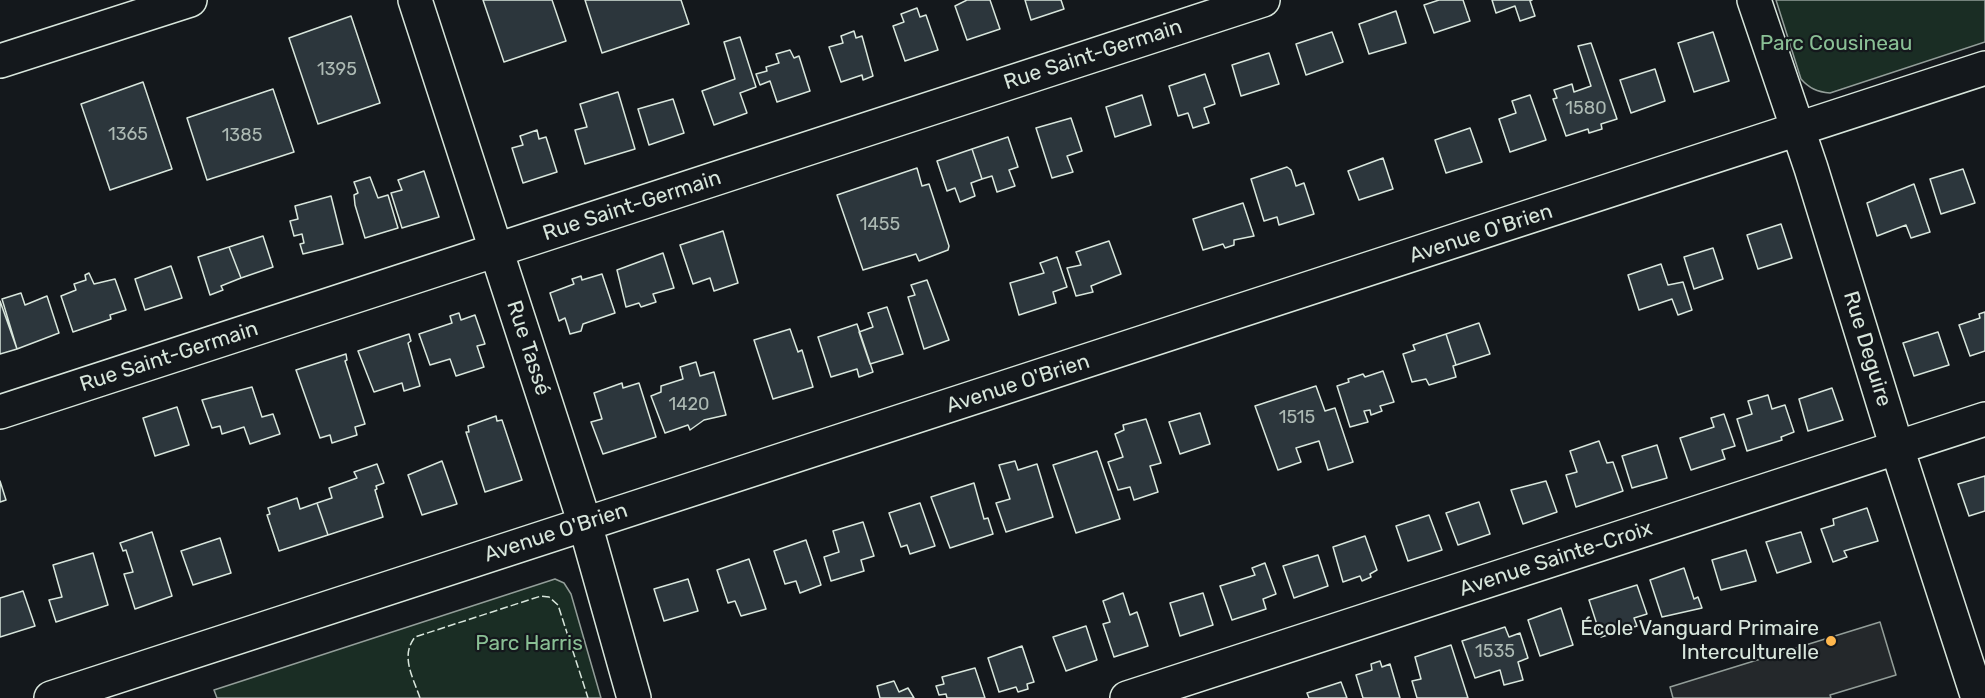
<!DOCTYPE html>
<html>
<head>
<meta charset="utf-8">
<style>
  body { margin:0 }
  canvas { display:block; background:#14181c }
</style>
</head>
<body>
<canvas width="1985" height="698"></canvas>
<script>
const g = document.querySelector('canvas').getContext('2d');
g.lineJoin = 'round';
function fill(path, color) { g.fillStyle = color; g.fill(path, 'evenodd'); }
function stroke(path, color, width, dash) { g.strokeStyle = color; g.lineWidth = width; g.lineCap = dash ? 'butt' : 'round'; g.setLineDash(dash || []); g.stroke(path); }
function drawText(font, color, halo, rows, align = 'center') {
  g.font = font + ' Rubik,sans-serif'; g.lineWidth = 4.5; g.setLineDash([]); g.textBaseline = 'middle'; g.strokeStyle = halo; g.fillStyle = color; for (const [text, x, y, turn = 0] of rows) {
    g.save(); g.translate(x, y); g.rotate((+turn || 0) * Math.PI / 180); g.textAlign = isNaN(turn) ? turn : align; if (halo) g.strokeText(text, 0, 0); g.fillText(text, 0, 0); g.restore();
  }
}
const green = new Path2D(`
  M1776,0H1985V42L1830,93C1817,92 1809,88 1801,79Z
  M555,579L564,583L571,594L601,698H217L214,690Z`);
const parking = new Path2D(`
  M1880,622L1896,675L1830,695L1831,698H1673L1670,687Z`);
const building = new Path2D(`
  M483,0H552L566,41L504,62Z
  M585,0H681L689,24L602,53Z
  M967,0H990L1000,29L967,40L955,6Z
  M1025,0H1061L1064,9L1031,20Z
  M1439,0H1463L1470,21L1434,33L1424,5Z
  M1492,0H1532L1530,1L1535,16L1520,21L1515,6L1496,13Z
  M917,8L920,17L926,15L938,50L905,61L893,26L904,22L901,14Z
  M1396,11L1406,43L1369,54L1359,24Z
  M351,16L380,103L318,124L289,38Z
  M854,31L856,38L862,36L873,76L863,80L862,75L841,82L829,47L843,43L841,36Z
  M1332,32L1343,62L1306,75L1296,44Z
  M1713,32L1729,81L1694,92L1678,43Z
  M740,37L756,87L740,93L747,113L714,125L702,91L735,79L724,42Z
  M1591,43L1617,119L1601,124L1602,129L1589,133L1588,129L1566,136L1553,99L1557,98L1554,90L1572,84L1574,92L1591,86L1578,46Z
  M790,50L794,58L799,56L810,91L777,102L770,81L760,85L756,74L767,71L766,67L779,63L776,54Z
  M1269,53L1279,84L1241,96L1232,65Z
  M1655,69L1665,101L1631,113L1620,80Z
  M1205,74L1215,104L1204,108L1209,123L1193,128L1188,113L1178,116L1169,86Z
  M143,82L172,169L110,190L81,104Z
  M273,89L294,152L207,180L187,118Z
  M618,92L635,149L585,164L575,130L587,127L580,104Z
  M1142,95L1151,125L1115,137L1106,107Z
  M1530,95L1546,140L1510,152L1499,119L1516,113L1512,101Z
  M673,99L684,133L649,145L638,109Z
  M1071,118L1082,151L1067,156L1073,172L1052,178L1036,128Z
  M1470,128L1482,162L1446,173L1435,140Z
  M537,130L539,139L546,137L557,172L523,183L512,148L523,145L520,136Z
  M1008,137L1018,167L1009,170L1015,186L997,192L992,176L982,179L972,149Z
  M972,149L982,179L971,183L975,196L960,202L955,188L947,191L937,161Z
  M1383,158L1393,189L1359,200L1348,171Z
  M1287,167L1291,170L1296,186L1304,183L1314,214L1279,225L1277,217L1264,221L1251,179Z
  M917,168L922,186L929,184L949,246L948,250L919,261L916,254L863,270L837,195Z
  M1963,169L1975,203L1941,214L1930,179Z
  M424,171L439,217L402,228L391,193L402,190L398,180Z
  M370,177L378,198L388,195L398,228L365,238L355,205L354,195L358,193L354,182Z
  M1914,184L1930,232L1911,238L1906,225L1877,236L1867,203Z
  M331,196L343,244L303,254L300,244L304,243L302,234L294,236L290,221L298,219L295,206Z
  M1243,203L1254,236L1234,240V245L1225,248L1223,244L1203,250L1193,219Z
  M1781,224L1792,258L1758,269L1747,235Z
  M723,231L738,283L714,291L710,278L693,284L680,245Z
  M263,236L273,267L241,278L229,247Z
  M1109,241L1121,274L1091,286L1093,292L1076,296L1067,268L1081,265L1076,252Z
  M229,247L241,278L221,286L223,290L210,295L198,257Z
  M1713,248L1723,279L1694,289L1684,257Z
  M663,253L674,288L653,294L656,302L641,307L639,303L626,307L617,270Z
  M1057,257L1067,287L1053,292L1056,303L1019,315L1010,283L1044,273L1040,263Z
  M1661,264L1668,285L1683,282L1692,310L1678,315L1672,299L1639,310L1628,275Z
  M171,266L182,298L145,310L135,279Z
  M89,273L94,284L115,279L126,310L110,315L111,319L73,332L61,296L76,290L74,284L86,280L85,275Z
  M602,274L615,313L583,324L581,331L570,334L565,318L559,321L550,293L574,284L572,279L581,276L582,280Z
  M927,280L949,340L924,349L908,297L915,295L911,285Z
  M21,293L25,305L47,296L59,333L17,349L2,299Z
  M0,301L17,349L0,354Z
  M887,307L903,354L870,364L859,332L873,327L868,313Z
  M1985,312V351L1970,356L1959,325L1980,318L1979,314Z
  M459,313L461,320L475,315L485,344L477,346L484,367L456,376L450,359L430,365L419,334L452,323L450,316Z
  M1479,323L1490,354L1456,365L1446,334Z
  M857,324L873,372L859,377L857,369L831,377L818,337Z
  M790,329L798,352L802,350L813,387L773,399L754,340Z
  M1938,332L1949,365L1914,376L1903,343Z
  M409,334L411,341L408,343L420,386L404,391L402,383L374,392L358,351Z
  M1446,334L1456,365L1453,366L1456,377L1429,385L1426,379L1412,382L1403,354L1415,350L1413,345Z
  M346,354L347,360L345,361L365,424L355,427L357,435L332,443L330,435L320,438L296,370Z
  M696,362L700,376L714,372L726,415L704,420L690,430L688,425L665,433L651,396L661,392V386L683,379L680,367Z
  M1383,371L1394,402L1380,406L1382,411L1371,415L1370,410L1364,411L1368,422L1350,427L1337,386L1349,382L1348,379L1363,374L1365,377Z
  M622,383L623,388L639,383L656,437L603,454L591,422L602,419L594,393Z
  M1316,386L1325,411L1335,408L1353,462L1328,470L1319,441L1296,448L1301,462L1278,470L1255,406Z
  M252,387L262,417L273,414L280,434L250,444L244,427L222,434L220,426L212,428L202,400Z
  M1832,388L1843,420L1808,431L1799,399Z
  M1768,395L1772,409L1785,405L1794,432L1781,437L1782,440L1747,451L1737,419L1752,414L1748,401Z
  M177,407L189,445L155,456L143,418Z
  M1200,413L1210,444L1180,454L1169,422Z
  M1724,414L1735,446L1722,450L1725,459L1691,470L1680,438L1714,427L1711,418Z
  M496,416L497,421L502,420L522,480L485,492L466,432H469L468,426Z
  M1146,419L1161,463L1150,466L1158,492L1134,500L1130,487L1118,490L1108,462L1123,457L1115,434L1124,430L1123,425Z
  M1599,441L1607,463L1613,462L1623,491L1576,507L1566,475L1577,472L1570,451Z
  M1657,445L1667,478L1632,488L1622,456Z
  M1097,451L1120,519L1076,533L1053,465Z
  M442,461L457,504L422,515L408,475Z
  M1015,461L1018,470L1037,464L1053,517L1006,532L996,503L1010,499L999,465Z
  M377,464L384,483L376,486L377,489L375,490L383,517L328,535L317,503L332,498L329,488L357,478L354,472Z
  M1985,476V511L1969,516L1958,484Z
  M0,481L6,500L0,502Z
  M1546,481L1557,512L1523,524L1511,490Z
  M974,483L984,519L988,518L993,534L950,548L931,497Z
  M297,498L300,509L317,503L328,535L279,551L267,515L270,514L268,508Z
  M1479,502L1490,534L1458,545L1446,513Z
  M920,503L935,546L910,554L907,545L901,547L889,513Z
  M1867,508L1878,541L1844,551L1847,557L1833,562L1821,529L1834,525L1833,519Z
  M1429,515L1442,550L1408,561L1396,526Z
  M863,522L874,556L861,560L864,571L831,581L824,557L839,552L833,531Z
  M152,532L172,596L135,609L124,574L133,572L126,550L123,551L120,543Z
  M1801,532L1811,562L1777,573L1766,542Z
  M1365,536L1377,570L1370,574L1371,577L1362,581L1360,576L1343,582L1333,547Z
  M220,538L231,573L193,585L181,551Z
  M806,540L821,585L800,593L796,581L785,584L774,551Z
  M1746,550L1756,581L1721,590L1712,560Z
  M93,553L108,605L56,622L49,600L62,597L53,565Z
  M1318,555L1328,586L1294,598L1283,566Z
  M749,559L766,609L741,616L735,601L728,603L717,570Z
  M1265,563L1276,594L1263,599L1266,609L1232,620L1220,586L1255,575L1252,568Z
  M1684,568L1694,599L1698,597L1702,608L1662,617L1650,580Z
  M688,579L698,611L664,621L654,589Z
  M1637,585L1647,614L1634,618L1637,626L1601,637L1589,600Z
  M23,591L35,626L0,637V598Z
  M1123,593L1130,615L1137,612L1148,646L1114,657L1103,624L1110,622L1103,601Z
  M1203,593L1213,625L1180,636L1170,603Z
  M1561,608L1573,645L1540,656L1528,620Z
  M1086,626L1097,660L1066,671L1053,637Z
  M1505,627L1509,637L1520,633L1528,658L1518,662L1523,680L1504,685L1500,670L1475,678L1462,641Z
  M1451,645L1468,698H1417L1412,681L1421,679L1415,657Z
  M1022,646L1034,682L1027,684L1028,689L1018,692L1016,687L999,692L988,658Z
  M1380,661L1382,667L1390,664L1400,698H1363L1356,675L1372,670L1371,664Z
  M975,668L985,698H947L946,694L939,695L936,686L944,684L942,677Z
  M894,681L899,692L908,688L914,698H880L877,686Z
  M1341,682L1347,698H1309L1307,693Z`);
const minor = new Path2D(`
  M415,0L585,524L634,698
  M1754,0L1811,168L1897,448L1978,698
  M0,61L190,0
  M0,412L1263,0
  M51,698L1985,68
  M1127,698L1985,419`);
const fence = new Path2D(`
  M420,698C413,677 400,656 415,637L541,596L549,597L558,605L588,698`);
const markers = [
  [1831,641,6,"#ffb74d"]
];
const numberNames = [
  ["1395",337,70],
  ["1580",1586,109],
  ["1365",128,135],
  ["1385",242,136],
  ["1455",880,225],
  ["1420",689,405],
  ["1515",1297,418],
  ["1535",1495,652]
];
const parkNames = [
  ["Parc Cousineau",1836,44],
  ["Parc Harris",529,644]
];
const streetNames = [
  ["Rue Saint-Germain",1093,55,-18],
  ["Rue Saint-Germain",632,206,-18],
  ["Avenue O'Brien",1481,234,-18],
  ["Rue Tassé",528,348,72],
  ["Rue Deguire",1867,349,73],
  ["Rue Saint-Germain",169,357,-18],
  ["Avenue O'Brien",1018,384,-18],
  ["Avenue O'Brien",556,533,-18],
  ["Avenue Sainte-Croix",1556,559,-18]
];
const poiNames = [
  ["École Vanguard Primaire",1819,629],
  ["Interculturelle",1819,653]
];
fill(green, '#1a2d24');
stroke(green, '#939e99', 1.5);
fill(parking, '#24282b');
stroke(parking, '#939e99', 1.5);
fill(building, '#2c363c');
stroke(building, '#d8e6dc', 1.5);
stroke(minor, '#d8e6dc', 36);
stroke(minor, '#14181c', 33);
stroke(fence, '#d8e6dc', 1.5, [8, 3]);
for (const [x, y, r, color] of markers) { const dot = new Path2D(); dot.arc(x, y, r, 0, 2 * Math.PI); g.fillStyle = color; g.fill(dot); stroke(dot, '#14181c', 2); }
drawText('18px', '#adbab4', null, numberNames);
drawText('21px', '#8ac095', '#14181c', parkNames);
drawText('21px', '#d8e6dc', '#14181c', streetNames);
drawText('21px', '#d8e6dc', '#14181c', poiNames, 'right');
</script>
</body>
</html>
